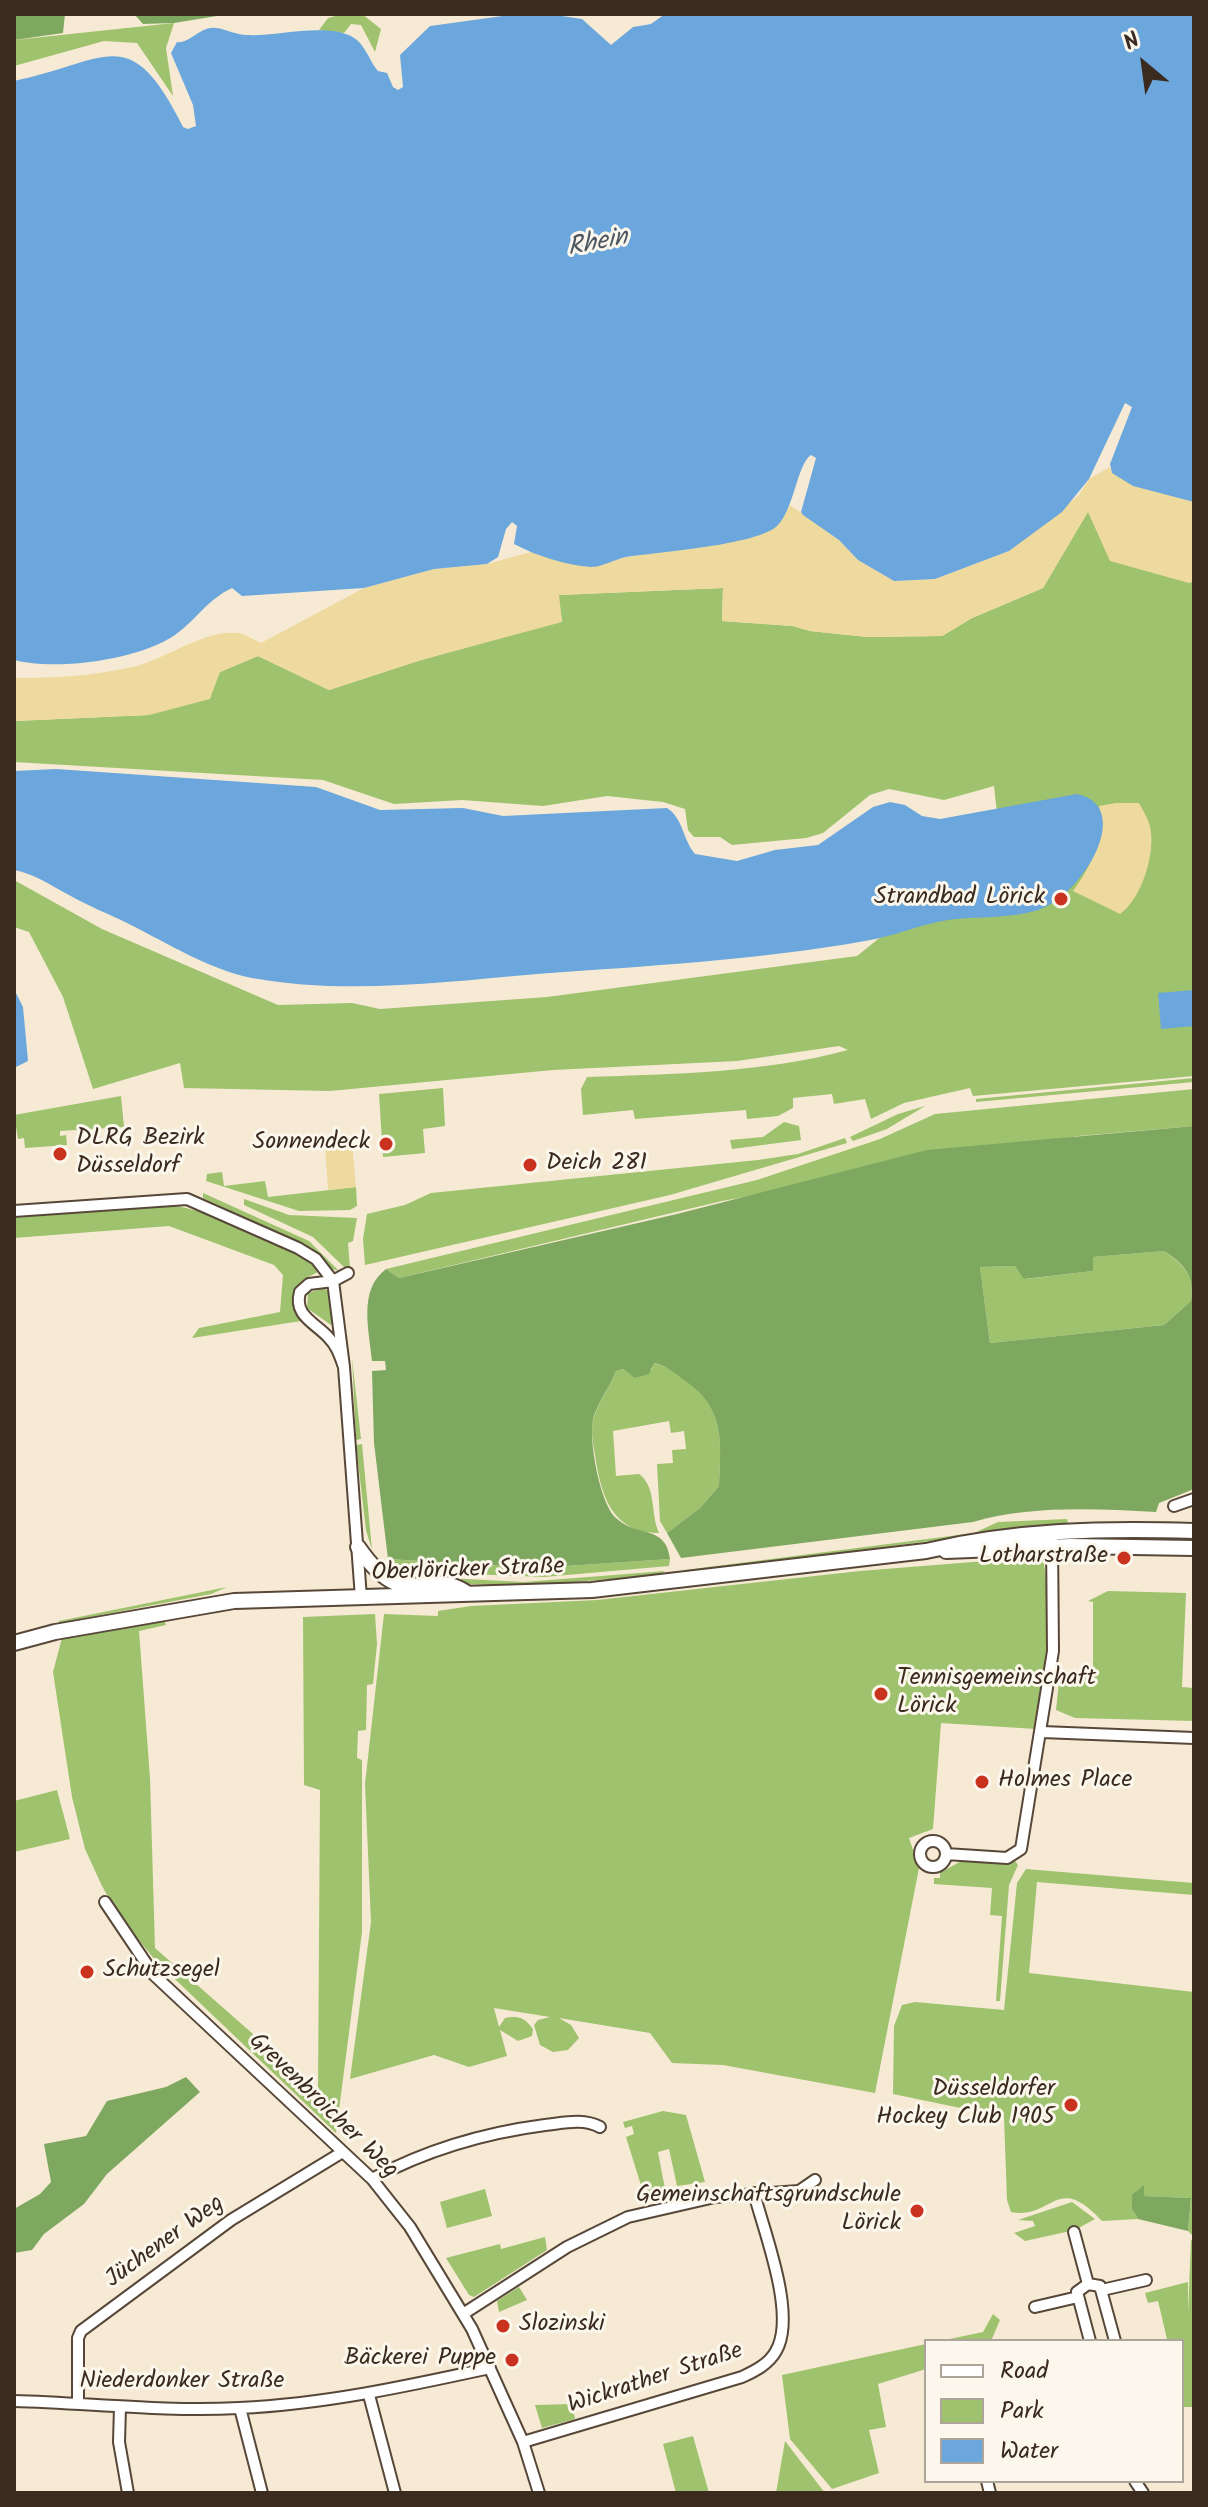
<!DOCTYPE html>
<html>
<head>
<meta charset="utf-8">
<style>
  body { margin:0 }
  #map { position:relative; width:1208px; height:2507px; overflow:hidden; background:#f6ead4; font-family:Kalam,sans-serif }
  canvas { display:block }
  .frame { position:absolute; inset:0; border:16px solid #3b2a1e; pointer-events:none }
  .legend { position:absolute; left:924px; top:2339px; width:260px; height:144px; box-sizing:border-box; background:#fbf7ec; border:2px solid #aea59a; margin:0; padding:10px 14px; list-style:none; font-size:24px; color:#3b2a1e }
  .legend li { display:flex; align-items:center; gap:16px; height:40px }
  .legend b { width:40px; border:2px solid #aea59a }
  .north { position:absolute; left:1104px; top:24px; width:80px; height:80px; -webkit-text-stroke:6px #fbf7ec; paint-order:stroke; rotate:331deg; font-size:22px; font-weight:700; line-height:32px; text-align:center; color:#3b2a1e }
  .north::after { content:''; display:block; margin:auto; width:28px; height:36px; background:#3b2a1e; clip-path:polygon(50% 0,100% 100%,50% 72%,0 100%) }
</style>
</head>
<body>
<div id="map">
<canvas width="1208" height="2507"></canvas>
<div class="frame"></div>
<ul class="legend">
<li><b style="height:10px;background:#fff"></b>Road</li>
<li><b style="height:22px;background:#9ec26d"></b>Park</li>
<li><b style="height:22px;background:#6ba7dc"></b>Water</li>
</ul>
<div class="north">N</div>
</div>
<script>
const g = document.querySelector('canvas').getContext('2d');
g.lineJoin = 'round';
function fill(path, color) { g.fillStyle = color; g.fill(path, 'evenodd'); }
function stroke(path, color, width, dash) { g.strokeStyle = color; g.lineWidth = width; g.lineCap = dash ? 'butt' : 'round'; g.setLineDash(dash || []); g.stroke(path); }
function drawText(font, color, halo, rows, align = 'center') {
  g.font = font + ' Kalam,sans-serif'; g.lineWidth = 6; g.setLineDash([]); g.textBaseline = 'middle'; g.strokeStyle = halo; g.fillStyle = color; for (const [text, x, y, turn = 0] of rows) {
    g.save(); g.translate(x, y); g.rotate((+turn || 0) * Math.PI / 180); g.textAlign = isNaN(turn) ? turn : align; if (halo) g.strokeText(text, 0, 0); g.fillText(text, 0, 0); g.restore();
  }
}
const green = new Path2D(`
  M343,14H362L381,29L375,52L361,25L351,24L344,33L319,30L328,18Z
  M174,23L166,48L173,96L137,43L104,41L14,66V40Z
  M1088,511L1189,583L1194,581V1076L973,1096L970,1088L904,1103L871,1119L865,1099L834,1104L832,1094L793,1098V1108L778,1116L747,1119L746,1110L635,1119L633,1110L583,1115L581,1089L587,1077C674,1074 763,1073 848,1050L839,1046L737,1061L553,1070L330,1091L184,1088L180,1063L93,1089L63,997L29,932L14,927V880L102,929L278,1005L352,1003L380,1009L547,997L857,956L1000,841L994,786L944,800L889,789L870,795L823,833L806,838L732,845L720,837H694L688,830L685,809L663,802L607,796L543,806L462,800L394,804L323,780L14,762V721L149,715L220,672L258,656L329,690L421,660L562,621L558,595L723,588L722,621L793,626L810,631L867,637L942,636L972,618L1043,588Z
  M1194,1078V1082L976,1102V1099Z
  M443,1088L445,1126L423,1129L425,1153L383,1157L379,1094Z
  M1194,1089V1126L1078,1136L722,1201L399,1278L386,1269L757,1180L880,1139L935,1114Z
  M121,1096L124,1127L60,1131V1136L66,1135L67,1145L25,1148L24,1138L18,1139L14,1115Z
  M925,1106L887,1129L853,1141L850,1137L898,1114Z
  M784,1122L799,1126L801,1140L732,1149L730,1140L763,1137Z
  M845,1138L847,1143L670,1195L365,1265L363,1239L367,1214L405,1205L431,1193L758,1160L798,1154Z
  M222,1172L224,1186L265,1181L268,1197L356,1187L357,1206L350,1210L299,1211L206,1181L207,1174Z
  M203,1193L309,1241L339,1271L332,1269L306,1246L203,1198Z
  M244,1199L289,1215L357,1218L353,1241L348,1243L350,1269H346L313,1237L244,1205Z
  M165,1204C207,1209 288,1243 320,1271L304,1279L293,1297L301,1321L192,1338L199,1328L280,1312L283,1275L274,1265L169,1226L14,1238V1218Z
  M1164,1251C1185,1266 1194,1275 1191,1301L1164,1325L990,1343L980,1267L1015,1266L1025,1279L1093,1271L1092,1257Z
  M324,1288L331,1294L334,1321L331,1325L307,1308L308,1293Z
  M352,1358L361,1439L356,1440Z
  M653,1363C667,1366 676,1373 687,1381C725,1409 721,1443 719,1486L700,1508L667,1533L660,1521L657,1464L673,1463L672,1450L686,1449L684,1431L671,1433L669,1421L613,1431L616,1476L639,1474C657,1487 650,1514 659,1533C611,1533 601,1494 595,1455C593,1443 590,1429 594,1417C599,1402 610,1386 616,1371L623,1369L636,1378L652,1369Z
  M362,1444L372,1550L366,1530L356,1445Z
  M1067,1519L1068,1523L692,1572L685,1570L974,1533L998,1522Z
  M1035,1557L1043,1559C1054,1616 1045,1672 1036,1729L941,1723L933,1829L909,1838L919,1868L875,2093L723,2065L672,2063L650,2033L559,2018L571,2025L579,2038L568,2050L553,2052L540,2045L534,2025L538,2020L550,2017L494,2008L499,2027L505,2018C519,2015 525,2018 533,2029L532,2036L518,2041L500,2030L507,2056L469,2067L434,2055L350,2079L371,1922L365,1784L384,1614L438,1616V1611L471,1606L597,1600L860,1571Z
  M388,1559L537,1568L670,1559L669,1566L544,1577L395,1571L389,1565Z
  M665,1571L660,1575L524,1586L408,1582L388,1575L524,1582Z
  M227,1587L211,1594L59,1623V1621Z
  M1108,1591L1186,1593L1182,1687L1194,1688V1721L1075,1718L1056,1710L1060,1672L1093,1671V1602L1088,1601Z
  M375,1614L377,1644L373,1684L367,1685L366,1730L358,1731L357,1758L362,1760V1932L336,2133L156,1961L119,1916L102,1886L85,1849L72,1797L53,1672L62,1638L164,1619L166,1625L139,1631L150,1778L155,1948L318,2091L320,1790L304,1785L303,1617Z
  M57,1790L70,1839L14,1852V1801Z
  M963,1860L1015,1861L1018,1865L1009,1885L1000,2001H996L1002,1916L990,1915L992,1888L934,1884V1878H940V1873Z
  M1026,1869L1194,1883V1895L1037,1882L1029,1973L1194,1992V2237L1188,2231L1191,2198L1143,2196L1144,2186L1132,2209L1138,2219L1102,2221C1056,2171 1053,2220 1011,2212L1007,2200L1004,2117L893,2094L894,2026L902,2005L915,2002L1004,2010L1017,1883Z
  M663,2111L686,2115L705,2182L677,2186L669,2149L658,2152L665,2189L644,2195L626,2137L634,2134L632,2126L625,2128L623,2122Z
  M485,2189L492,2216L447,2228L440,2202Z
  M1072,2202L1095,2219L1075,2230L1025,2241L1014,2233L1035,2226L1033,2221L1018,2220Z
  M545,2237L547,2250L474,2297L469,2295L446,2258L500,2244L501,2249Z
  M1191,2240H1194V2407H1183L1182,2341L1167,2339L1158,2301L1148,2303L1145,2293L1188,2282V2314Z
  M519,2287L527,2300L499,2312L497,2301Z
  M993,2314L1000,2320L991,2341H940L983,2332Z
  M926,2344V2369L878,2384L886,2427L869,2430L879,2473L832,2489L790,2439L782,2375Z
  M572,2404L575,2419L542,2428L535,2405Z
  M693,2436L709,2493H676L663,2444Z
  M785,2441L825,2493H776Z`);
const forest = new Path2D(`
  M14,14H65L63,33L14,40Z
  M134,14H229L174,23L143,24Z
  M1194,1126V1489L1159,1503L1156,1512C1096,1509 1031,1505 973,1522L681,1558L667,1533L700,1508L719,1486C721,1443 725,1409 687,1382C676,1374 667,1366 654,1363L649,1374L635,1378L623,1369L616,1371C610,1386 599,1401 594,1416C587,1436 600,1504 616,1518C637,1538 666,1524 670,1559L537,1568L388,1559L374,1443L372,1371L386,1370L385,1361H372C369,1329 358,1290 386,1269L399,1278L677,1214L927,1150ZM1164,1251C1185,1265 1194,1275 1191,1301L1164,1325L990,1343L980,1267L1015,1266L1024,1279L1093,1271V1257Z
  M186,2077L200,2092L107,2174L84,2204L44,2234L32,2250L14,2253V2209L40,2194L51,2182L44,2144L86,2136L107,2101L166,2087Z
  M1144,2185V2196L1191,2198L1188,2231L1138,2219L1132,2209V2195Z`);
const sand = new Path2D(`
  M1110,467L1112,473L1194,502V581L1189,583L1110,561L1088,512L1043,588L972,618L942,636L867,637L810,631L793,626L722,621L723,588L559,595L562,622L421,660L329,690L258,656L220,672L210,699L149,715L14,721V678C53,678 94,676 132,667C165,660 204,629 238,633C245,634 254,640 261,643L364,588L434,569L487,564L531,552L593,567L622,558L759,535L778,525L790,505L839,540L858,560L894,581L935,579L1009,551L1079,495L1089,479Z
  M1116,803H1139C1143,810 1148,819 1150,826C1156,853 1142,898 1120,914L1073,891C1093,863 1103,841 1099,806Z
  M352,1142L356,1187L328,1190L325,1145Z`);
const water = new Path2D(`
  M549,14L582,19L611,45L633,27L651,24L665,14H1194V502L1133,486L1112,473L1110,464L1132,407L1125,403L1089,479L1062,512L1009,551L935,579L894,581L858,560L839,540L803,515L801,512L816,458L811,455C797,464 794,510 777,526C757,545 658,552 626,557C615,559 603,567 591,567C565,565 537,556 514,544L517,526L512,522L506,529L498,557L487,564L434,569L364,588L242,596L232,588C208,599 196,620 175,635C139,660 57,671 14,660V81C108,62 129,19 183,127L188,129L196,126L193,105L171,53L177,42C190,44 200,26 216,28C226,29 236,35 247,35C276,37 333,20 357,40C367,49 370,62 378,71L387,73L393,87L398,90L403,87L400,55L430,26L510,15Z
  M56,769L316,787L380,810L463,808L503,816L667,808C683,818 683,840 695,854L737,861L775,850L818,845L873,807L890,802L905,805L922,816L940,819L1077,794C1136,807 1082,896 1038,910C1010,919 977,916 948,920C920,924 893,937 865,941C758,960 646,966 537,974C444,982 345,995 252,978C208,969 169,944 129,924C109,914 88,906 69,895C50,885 35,874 14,870V771Z
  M14,989L23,1007L28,1061L14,1068Z
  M1194,990V1026L1161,1029L1158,993Z`);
const minor = new Path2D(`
  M14,1211L187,1199L298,1248L316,1259L333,1281L348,1273
  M344,1367C340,1356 337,1346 329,1338C316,1323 293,1316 300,1292L309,1284L333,1281L344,1367L361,1598
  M1174,1506L1194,1499
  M1042,1732L1194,1738
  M920 1854a13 13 0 1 1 26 0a13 13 0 1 1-26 0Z
  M946,1854L1007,1858L1021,1849L1053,1651L1052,1540
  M105,1902L154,1975L372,2179L410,2227L472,2329L523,2442L539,2493
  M372,2179C428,2149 483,2133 545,2125C564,2123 583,2118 600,2127
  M1074,2232L1088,2284
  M1102,2290L1146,2280
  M1035,2307L1078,2297
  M463,2314L567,2247L628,2217L715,2197L799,2191L815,2180
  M1090,2341L1077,2292L1088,2284L1100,2286L1115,2341
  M369,2395L395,2493
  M14,2401C89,2403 164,2412 239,2408C325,2404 407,2386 490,2368
  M78,2403V2338L81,2331L231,2220L341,2153
  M120,2407L119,2442L128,2493
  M240,2408L262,2493
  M523,2442L742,2377C755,2371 769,2364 776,2351C797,2315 764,2232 754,2193
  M987,2481L990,2493
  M1135,2481L1143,2493`);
const secondary = new Path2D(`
  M358,1547C407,1618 425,1564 467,1593
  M946,1551L1071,1546L1194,1548
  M14,1643L55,1632L234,1601L592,1590L926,1551C1015,1530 1103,1528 1194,1531`);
const markers = [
  [1061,899,8,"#c8321e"],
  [386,1144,8,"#c8321e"],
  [60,1154,8,"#c8321e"],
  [530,1165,8,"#c8321e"],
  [1124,1558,8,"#c8321e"],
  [881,1694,8,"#c8321e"],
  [982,1782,8,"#c8321e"],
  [87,1972,8,"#c8321e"],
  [1071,2105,8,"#c8321e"],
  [917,2211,8,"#c8321e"],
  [503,2326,8,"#c8321e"],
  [512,2360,8,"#c8321e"]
];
const poiNames = [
  ["Strandbad Lörick",1045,899],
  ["DLRG Bezirk",76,1140,"left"],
  ["Düsseldorf",76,1168,"left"],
  ["Sonnendeck",370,1144],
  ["Deich 281",546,1165,"left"],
  ["Lotharstraße",1108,1558],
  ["Tennisgemeinschaft",897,1680,"left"],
  ["Lörick",897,1708,"left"],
  ["Holmes Place",998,1782,"left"],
  ["Schutzsegel",103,1972,"left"],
  ["Düsseldorfer",1055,2091],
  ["Hockey Club 1905",1055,2119],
  ["Gemeinschaftsgrundschule",901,2197],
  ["Lörick",901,2225],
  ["Slozinski",519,2326,"left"],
  ["Bäckerei Puppe",496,2360]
];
const streetNames = [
  ["Oberlöricker Straße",468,1572,-2],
  ["Grevenbroicher Weg",322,2107,44],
  ["Jüchener Weg",166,2243,-36],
  ["Wickrather Straße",656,2380,-18],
  ["Niederdonker Straße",182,2383]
];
const waterNames = [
  ["Rhein",598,245,-11]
];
fill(green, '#9ec26d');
fill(forest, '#7ea860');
fill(sand, '#eeda9e');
fill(water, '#6ba7dc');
stroke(minor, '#574739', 14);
stroke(secondary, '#574739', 18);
stroke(minor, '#fff', 10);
stroke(secondary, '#fff', 14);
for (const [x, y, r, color] of markers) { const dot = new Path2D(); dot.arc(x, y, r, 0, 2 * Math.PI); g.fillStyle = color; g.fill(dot); stroke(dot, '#fbf7ec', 3); }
drawText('24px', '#3b2a1e', '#fbf7ec', poiNames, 'right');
drawText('24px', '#3b2a1e', '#fbf7ec', streetNames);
drawText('italic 26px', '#4c5660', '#fbf7ec', waterNames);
</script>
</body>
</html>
